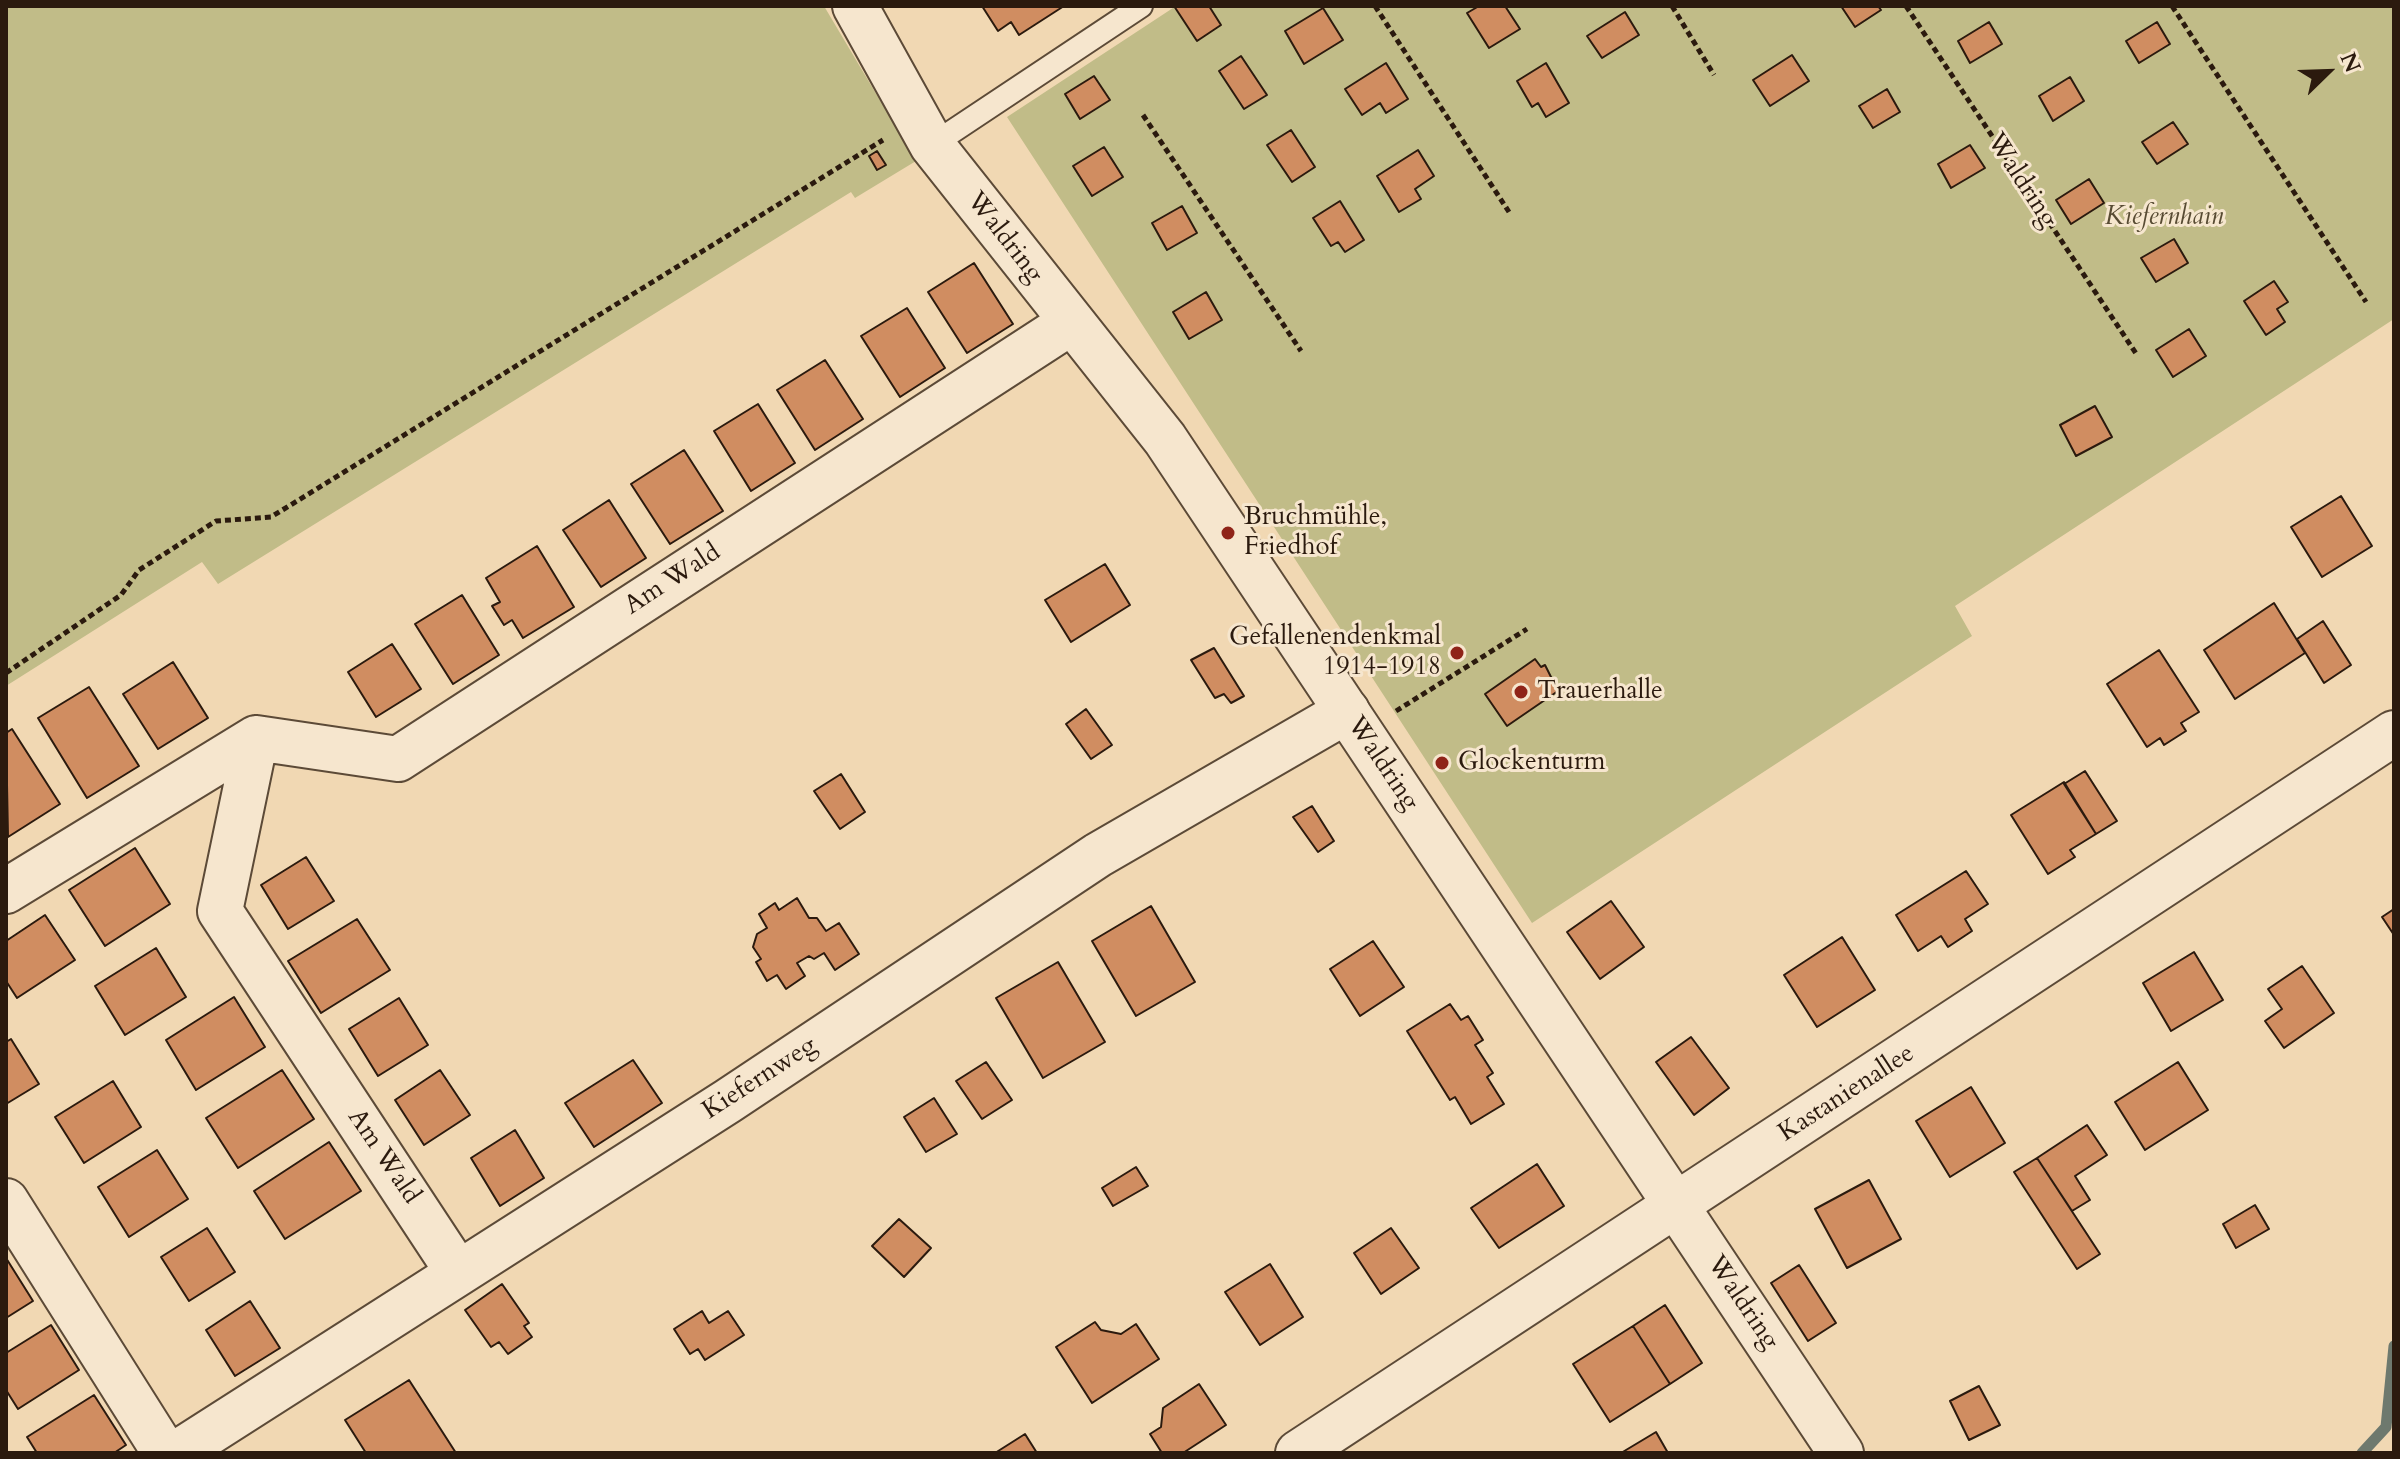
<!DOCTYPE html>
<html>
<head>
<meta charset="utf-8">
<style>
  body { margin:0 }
  #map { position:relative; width:2400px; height:1459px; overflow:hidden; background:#f1d8b3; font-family:Cardo,serif }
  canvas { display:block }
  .frame { position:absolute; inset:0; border:8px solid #2b1a0e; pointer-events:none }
  .north { position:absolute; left:2288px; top:32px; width:80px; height:80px; -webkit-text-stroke:6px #f6e6ce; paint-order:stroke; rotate:67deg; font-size:22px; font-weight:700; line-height:32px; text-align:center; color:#2b1a0e }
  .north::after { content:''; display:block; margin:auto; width:28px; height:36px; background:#2b1a0e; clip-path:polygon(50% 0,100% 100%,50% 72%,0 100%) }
</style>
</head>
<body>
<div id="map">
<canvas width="2400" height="1459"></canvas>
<div class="frame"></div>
<div class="north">N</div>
</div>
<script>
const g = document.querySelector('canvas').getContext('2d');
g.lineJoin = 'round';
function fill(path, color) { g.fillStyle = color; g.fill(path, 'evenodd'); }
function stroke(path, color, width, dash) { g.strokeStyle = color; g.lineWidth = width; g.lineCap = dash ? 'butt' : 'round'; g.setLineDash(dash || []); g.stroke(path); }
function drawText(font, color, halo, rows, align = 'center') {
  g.font = font + ' Cardo,serif'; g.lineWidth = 6; g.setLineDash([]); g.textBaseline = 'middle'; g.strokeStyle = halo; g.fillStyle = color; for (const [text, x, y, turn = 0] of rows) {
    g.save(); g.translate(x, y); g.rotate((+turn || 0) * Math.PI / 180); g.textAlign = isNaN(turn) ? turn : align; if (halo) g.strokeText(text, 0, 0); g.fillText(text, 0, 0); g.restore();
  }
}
const green = new Path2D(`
  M6,6H824L916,161L855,198L851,192L218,584L202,562L6,686Z
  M1176,6H2394V319L1955,606L1972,636L1532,923L1007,117Z`);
const stream = new Path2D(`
  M2362,1453L2386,1427L2394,1346`);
const building = new Path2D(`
  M982,6H1064L1019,35L1011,22L998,31Z
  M1174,6H1209L1221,25L1197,41Z
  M1479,6H1505L1520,29L1489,48L1467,13Z
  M1841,6H1878L1881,10L1855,27Z
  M1323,8L1343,40L1304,64L1285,31Z
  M1625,12L1639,35L1602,58L1587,36Z
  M1989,22L2002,44L1970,63L1958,41Z
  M2157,22L2170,44L2139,63L2126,41Z
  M1792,55L1809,81L1770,106L1753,80Z
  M1241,56L1267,95L1244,109L1219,71Z
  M1386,63L1408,99L1386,113L1380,103L1362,115L1345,89Z
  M1546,63L1569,103L1546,117L1538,103L1532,107L1517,81Z
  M1094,76L1110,100L1080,119L1065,94Z
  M2070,77L2084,101L2053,121L2039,96Z
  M1887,89L1900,112L1873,128L1859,106Z
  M2173,122L2188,144L2157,164L2142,142Z
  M1291,130L1315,167L1292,182L1267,145Z
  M1970,145L1985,168L1951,188L1938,164Z
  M1104,147L1123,177L1092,196L1073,166Z
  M1418,150L1434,176L1415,189L1421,199L1399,212L1377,176Z
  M877,151L886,165L877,170L869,156Z
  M2089,179L2104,203L2071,224L2056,200Z
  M1340,201L1364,240L1345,252L1338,242L1331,246L1313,218Z
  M1182,206L1197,233L1167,250L1152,223Z
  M2174,239L2188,263L2156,282L2141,258Z
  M974,263L1013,324L967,353L928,292Z
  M2274,281L2288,302L2277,309L2285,322L2266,335L2244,301Z
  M1206,292L1222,320L1189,339L1173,312Z
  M907,308L945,368L900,397L861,336Z
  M2189,329L2206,356L2173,377L2156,350Z
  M825,360L863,419L815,450L777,390Z
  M758,404L795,463L751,491L714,431Z
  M2095,406L2112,437L2076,456L2060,425Z
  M684,450L723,511L670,544L631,484Z
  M2341,496L2372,546L2322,577L2291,527Z
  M609,500L646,558L601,587L563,530Z
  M537,546L574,607L523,638L512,620L504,625L492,606L500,602L486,578Z
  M1105,564L1130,605L1071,642L1045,600Z
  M462,595L499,655L453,684L415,624Z
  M2274,603L2305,653L2235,699L2204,650Z
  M2323,621L2351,665L2324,683L2297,639Z
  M392,644L421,689L376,717L348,672Z
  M1214,648L1244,696L1231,703L1224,694L1215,698L1191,660Z
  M2159,650L2199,712L2181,723L2186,731L2164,745L2160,738L2147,747L2107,684Z
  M1535,659L1541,667L1545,665L1558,691L1507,726L1485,694Z
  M173,662L208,718L158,749L123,694Z
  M89,687L139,766L87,798L38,718Z
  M1086,709L1112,745L1091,759L1066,724Z
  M12,729L60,804L8,837L6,733Z
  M2085,771L2117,821L2096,834L2064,784Z
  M841,774L865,812L840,829L814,791Z
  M2064,782L2096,834L2070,850L2075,857L2048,874L2011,815Z
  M1312,806L1334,841L1318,852L1293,817Z
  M135,848L170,904L105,946L69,890Z
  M306,857L334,901L288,929L261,885Z
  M1966,871L1988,904L1965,919L1972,931L1948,947L1941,936L1918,951L1896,915Z
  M797,898L809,918H817L826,931L839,923L859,954L835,970L824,953L814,959L809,956L797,963L805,976L786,989L777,975L767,981L756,962L761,959L753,947L757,934L767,928L759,914L775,903L779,910Z
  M1611,901L1644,947L1600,979L1567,932Z
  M1151,906L1195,982L1136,1016L1092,941Z
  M2394,909V935L2382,917Z
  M45,915L75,960L17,998L6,981V941Z
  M357,919L390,970L321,1013L288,961Z
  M1842,937L1875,990L1817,1027L1784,975Z
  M1373,941L1404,987L1360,1016L1330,969Z
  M156,948L186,997L125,1035L95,986Z
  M2194,952L2223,1000L2171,1031L2143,983Z
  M1058,962L1105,1042L1043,1078L996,998Z
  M2302,966L2334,1013L2284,1048L2265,1021L2282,1009L2268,989Z
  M234,997L265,1047L196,1090L166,1040Z
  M399,998L428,1045L378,1076L349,1029Z
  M1450,1004L1461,1020L1468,1016L1483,1040L1475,1045L1493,1073L1487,1077L1504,1104L1471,1124L1455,1097L1450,1100L1407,1031Z
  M1691,1037L1729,1088L1694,1115L1656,1062Z
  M11,1039L39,1084L6,1104V1042Z
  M633,1060L662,1103L594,1147L565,1103Z
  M986,1062L1012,1100L982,1119L956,1081Z
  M2178,1062L2208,1110L2145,1150L2115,1102Z
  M282,1070L314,1119L238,1168L206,1118Z
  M440,1070L470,1115L424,1145L395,1100Z
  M113,1081L141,1127L84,1163L55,1117Z
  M1971,1087L2005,1143L1950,1177L1916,1121Z
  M934,1098L957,1134L926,1152L904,1117Z
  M2087,1125L2107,1155L2075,1176L2090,1200L2072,1211L2037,1158Z
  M515,1130L544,1178L500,1206L471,1158Z
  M329,1142L361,1191L285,1239L254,1191Z
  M157,1150L188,1199L129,1237L98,1187Z
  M2037,1158L2100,1254L2077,1269L2014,1172Z
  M1537,1164L1564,1206L1499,1248L1471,1208Z
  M1136,1167L1148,1186L1113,1206L1102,1188Z
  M1869,1180L1901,1239L1847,1268L1815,1209Z
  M2255,1205L2269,1229L2236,1248L2223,1224Z
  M899,1219L931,1248L904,1277L872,1246Z
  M207,1228L235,1272L189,1301L161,1257Z
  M1391,1228L1419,1268L1381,1294L1354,1253Z
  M6,1258L33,1301L6,1318Z
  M1270,1264L1303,1317L1260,1345L1225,1292Z
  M1799,1265L1836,1323L1808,1341L1771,1283Z
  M502,1284L529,1323L524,1326L532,1337L508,1354L499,1342L491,1347L465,1310Z
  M250,1301L280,1348L235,1376L206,1330Z
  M1665,1305L1702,1363L1670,1384L1633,1326Z
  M702,1311L709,1323L728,1311L744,1335L705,1360L698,1349L690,1354L674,1329Z
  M1095,1322L1101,1330L1121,1334L1136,1324L1159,1359L1092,1403L1056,1347Z
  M51,1325L79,1370L18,1409L6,1390V1353Z
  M1633,1326L1670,1384L1610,1422L1573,1364Z
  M409,1380L456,1453H366L345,1420Z
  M1199,1384L1226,1425L1183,1453H1162L1150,1434L1161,1427L1163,1408Z
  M1979,1386L2000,1425L1969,1440L1950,1401Z
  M94,1395L126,1445L114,1453H37L27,1437Z
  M1656,1432L1668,1453H1621Z
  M1025,1434L1037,1453H995Z`);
const path = new Path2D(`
  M1375,6L1509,212
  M1672,6L1714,75
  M1906,6L2137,355
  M2172,6L2366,302
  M1143,115L1301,351
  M6,673L121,595L139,570L216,521L271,517L883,140
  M1396,711L1527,629`);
const service = new Path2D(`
  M932,145L1141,6`);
const minor = new Path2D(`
  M256,738L220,911L457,1271
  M6,891L256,738L398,759L1070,323
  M6,1201L165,1453
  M177,1453L728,1101L1098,855L1347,711
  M1298,1453L2394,733`);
const tertiary = new Path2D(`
  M855,6L932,145L1165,439L1841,1453`);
const markers = [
  [1228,533,8,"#8f2418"],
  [1457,653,8,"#8f2418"],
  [1521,692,8,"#8f2418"],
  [1442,763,8,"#8f2418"]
];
const streetNames = [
  ["Waldring",2021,181,57],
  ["Waldring",1004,238,52],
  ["Am Wald",673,580,-33],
  ["Waldring",1382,764,56],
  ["Kiefernweg",760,1079,-33],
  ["Kastanienallee",1847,1094,-33],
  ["Am Wald",383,1157,56],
  ["Waldring",1742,1303,56]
];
const parkNames = [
  ["Kiefernhain",2164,218]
];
const poiNames = [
  ["Bruchmühle,",1244,518],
  ["Friedhof",1244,548],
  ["Gefallenendenkmal",1441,638,"right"],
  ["1914-1918",1441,668,"right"],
  ["Trauerhalle",1537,692],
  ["Glockenturm",1458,763]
];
fill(green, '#c1bc88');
stroke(stream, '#6e796e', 11);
fill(building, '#d08d61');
stroke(building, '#2b1a0e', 2);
stroke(service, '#5c4a37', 26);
stroke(minor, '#5c4a37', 48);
stroke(tertiary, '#5c4a37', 48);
stroke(path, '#2b1a0e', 5, [6, 4]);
stroke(service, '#f6e6ce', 22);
stroke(minor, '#f6e6ce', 44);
stroke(tertiary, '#f6e6ce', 44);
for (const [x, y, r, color] of markers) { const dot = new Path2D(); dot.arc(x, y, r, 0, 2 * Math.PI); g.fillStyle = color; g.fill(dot); stroke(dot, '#f6e6ce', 3); }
drawText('26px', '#2b1a0e', '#f6e6ce', streetNames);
drawText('italic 26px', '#584b33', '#f6e6ce', parkNames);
drawText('26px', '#2b1a0e', '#f6e6ce', poiNames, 'left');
</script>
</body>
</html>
